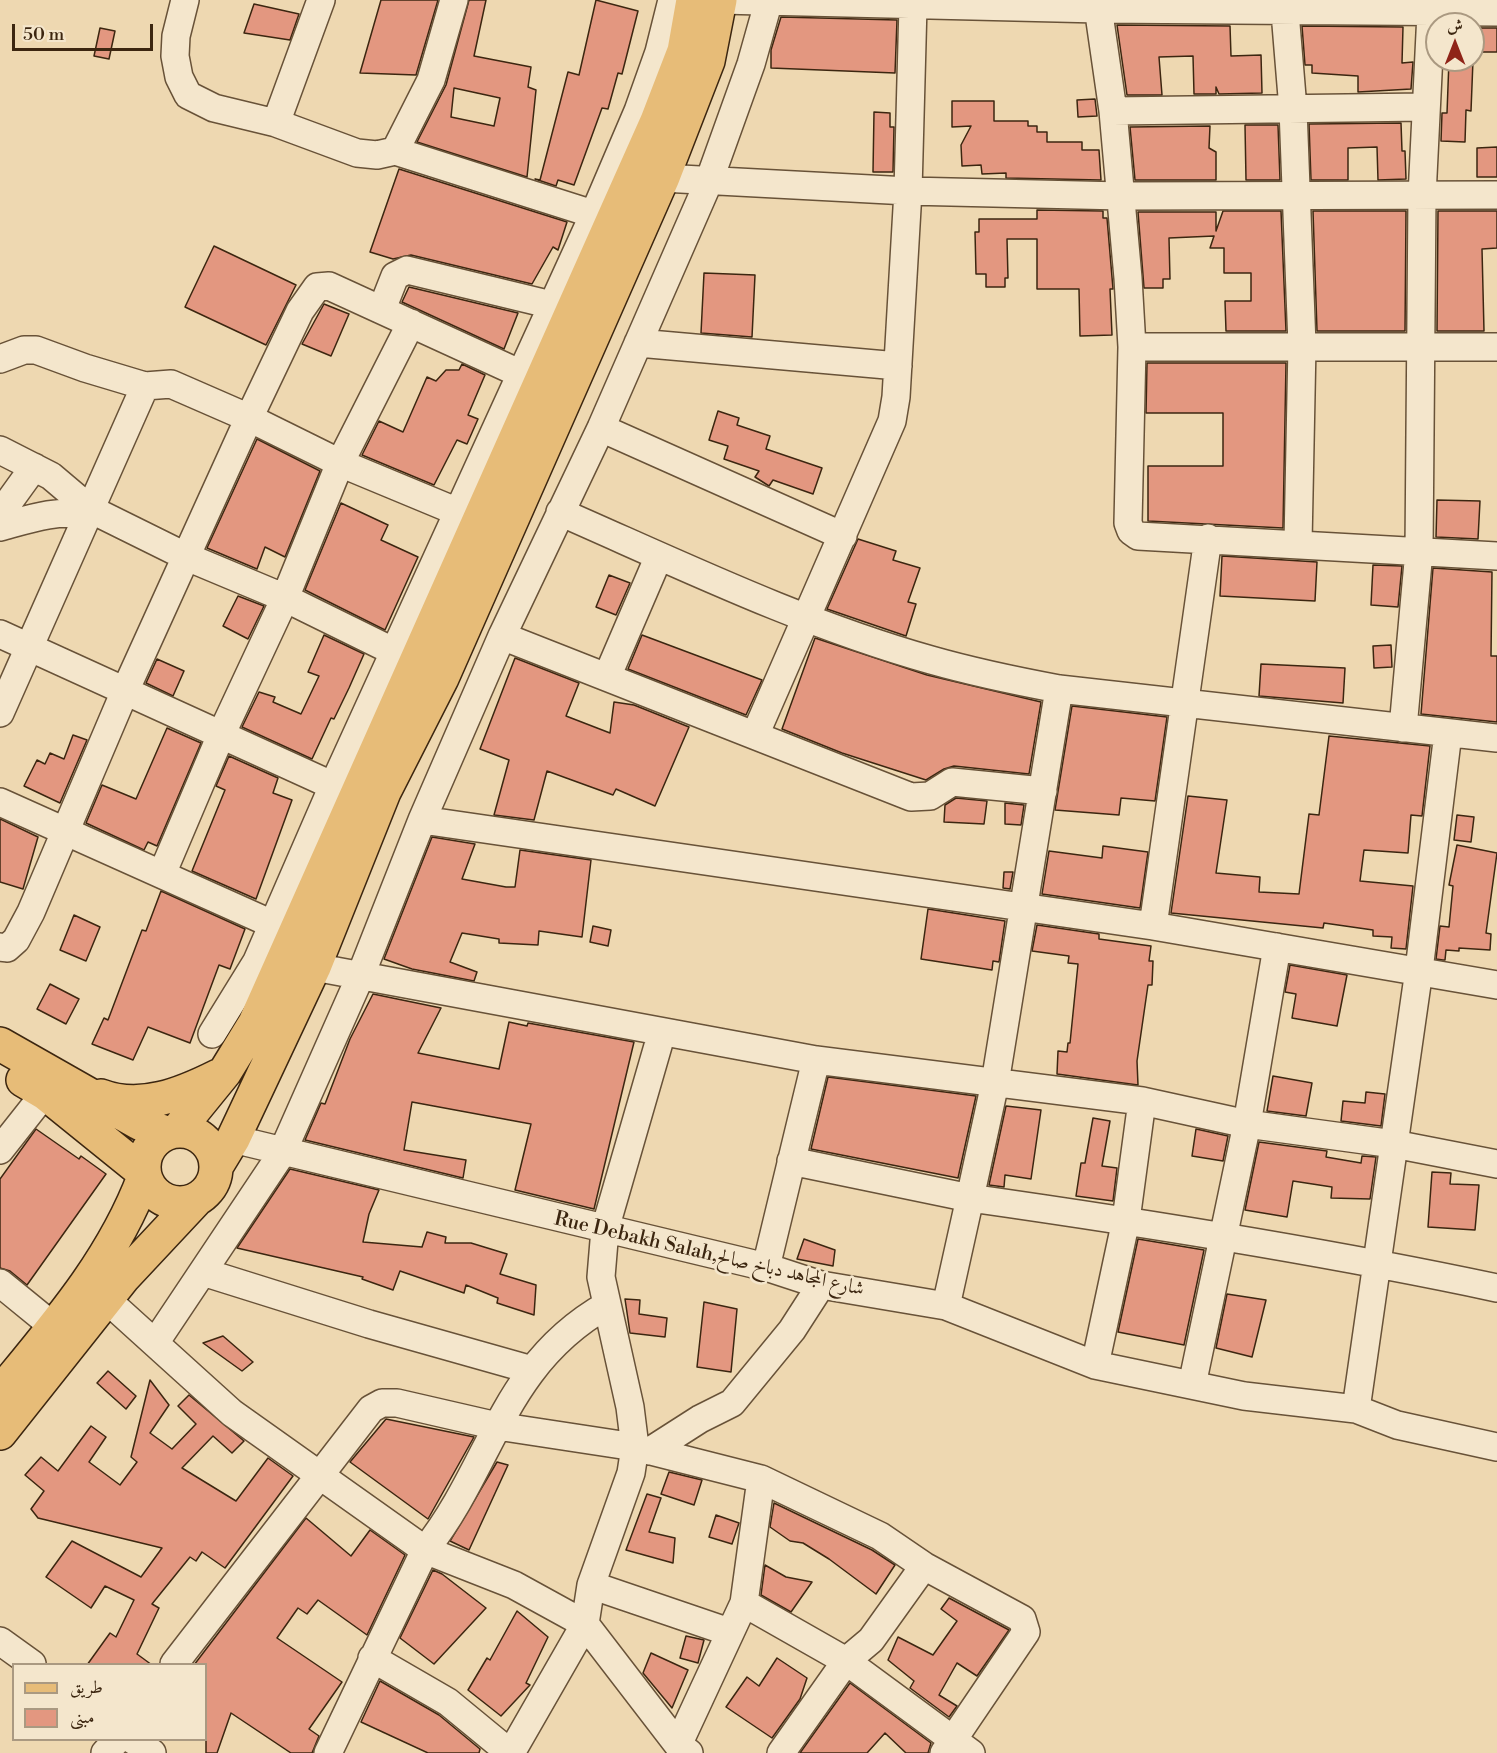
<!DOCTYPE html>
<html>
<head>
<meta charset="utf-8">
<style>
  body { margin:0 }
  #map { position:relative; width:1497px; height:1753px; overflow:hidden; background:#eed8b1; font-family:"Libre Bodoni",Amiri,serif }
  canvas { display:block }
  .legend { position:absolute; left:12px; top:1663px; width:195px; height:78px; box-sizing:border-box; background:#f4e6cc; border:2px solid #aa9981; margin:0; padding:8px 10px; list-style:none; font-size:18px; color:#3c2610 }
  .legend li { display:flex; align-items:center; gap:12px; height:30px }
  .legend b { width:30px; border:2px solid #aa9981 }
  .north { position:absolute; left:1425px; top:12px; width:60px; height:60px; box-sizing:border-box; background:#f4e6cc; border:2px solid #aa9981; border-radius:50%; rotate:0deg; font-size:16px; font-weight:700; line-height:24px; text-align:center; color:#3c2610 }
  .north::after { content:''; display:block; margin:auto; width:21px; height:27px; background:#8f2418; clip-path:polygon(50% 0,100% 100%,50% 72%,0 100%) }
  .scale { position:absolute; left:12px; top:24px; width:141px; height:27px; box-sizing:border-box; border:3px solid #3c2610; border-top:0; padding-left:8px; font-size:18px; line-height:21px; white-space:nowrap; color:#3c2610; -webkit-text-stroke:4px #f4e6cc; paint-order:stroke }
</style>
</head>
<body>
<div id="map">
<canvas width="1497" height="1753"></canvas>
<ul class="legend">
<li><b style="height:8px;background:#e7bc78"></b>طريق</li>
<li><b style="height:16px;background:#e39780"></b>مبنى</li>
</ul>
<div class="north">ش</div>
<div class="scale">50 m</div>
</div>
<script>
const g = document.querySelector('canvas').getContext('2d');
g.lineJoin = 'round';
function fill(path, color) { g.fillStyle = color; g.fill(path, 'evenodd'); }
function stroke(path, color, width, dash) { g.strokeStyle = color; g.lineWidth = width; g.lineCap = dash ? 'butt' : 'round'; g.setLineDash(dash || []); g.stroke(path); }
function drawText(font, color, halo, rows, align = 'center') {
  g.font = font + ' "Libre Bodoni",Amiri,serif'; g.lineWidth = 5; g.setLineDash([]); g.textBaseline = 'middle'; g.strokeStyle = halo; g.fillStyle = color; for (const [text, x, y, turn = 0] of rows) {
    g.save(); g.translate(x, y); g.rotate((+turn || 0) * Math.PI / 180); g.textAlign = isNaN(turn) ? turn : align; if (halo) g.strokeText(text, 0, 0); g.fillText(text, 0, 0); g.restore();
  }
}
const building = new Path2D(`
  M381,0H438L416,75L360,73Z
  M469,0H486L474,56L531,67L528,87L536,90L527,177L417,142L446,85ZM454,88L500,98L494,126L451,117Z
  M596,0L638,11L622,74L618,73L608,109L602,108L574,185L558,180L556,186L535,179L540,180L568,72L579,75Z
  M254,4L299,14L290,40L244,33Z
  M781,17L897,20L895,73L771,68V50Z
  M1117,25L1230,26L1231,56L1261,55L1262,93L1219,94L1216,87V94H1194L1193,56L1159,57L1162,95H1127Z
  M1302,26L1403,27L1402,63L1413,62L1411,89L1358,92V76L1312,73V65H1305Z
  M100,28L115,31L109,59L94,56Z
  M1474,28H1497V52H1474Z
  M1449,60H1473L1471,111L1466,110L1465,142L1441,141L1442,113H1447Z
  M1095,99L1097,116L1078,117L1077,100Z
  M952,101H994V121H1028V126H1037V132H1047V142H1082V150H1099L1101,180L1006,178V173L982,174L981,165L962,166L961,145L971,126L952,127Z
  M874,112L890,113V127H894L893,172H873Z
  M1401,123L1402,151H1405L1406,179L1378,180L1377,147L1348,148V180H1311L1309,124Z
  M1245,125H1278L1280,180H1246Z
  M1210,126L1209,148L1216,152V180H1135L1130,127Z
  M1497,147V177H1477V148Z
  M399,169L567,222L558,250L553,247L532,284L411,255L393,259L370,252Z
  M1037,210L1103,211V218H1107L1113,289H1110L1112,335L1080,336L1079,289H1037V239H1007L1008,278H1005V287H986V274H976L975,232H979V219H1037Z
  M1223,211H1281L1286,331H1226L1225,301H1251V273H1224V248H1210L1214,236L1169,238L1170,279H1163V288H1144L1138,212H1216V231Z
  M1313,211H1406L1405,331H1317Z
  M1438,211H1497V248L1482,249L1484,331H1437Z
  M214,246L296,285L266,345L185,307Z
  M704,273L755,275L752,337L701,333Z
  M409,287L518,313L504,349L402,302Z
  M324,304L349,314L331,356L302,344Z
  M1147,363H1286L1283,528L1148,521V466H1223V413H1146Z
  M462,364L485,375L468,415L478,419L467,444L457,440L434,485L362,455L379,421L403,432L427,377L436,381L446,370H459Z
  M718,411L739,418L737,425L770,436L766,449L822,468L813,494L773,480L769,486L755,477L759,471L724,459L728,446L709,440Z
  M257,439L320,471L285,557L265,547L257,569L207,548Z
  M1437,500L1480,501L1478,539L1436,537Z
  M341,503L388,525L381,540L418,557L385,630L305,590Z
  M858,539L896,551L893,560L920,568L908,602L916,604L906,636L827,609Z
  M1222,556L1317,562L1315,601L1220,596Z
  M1373,565L1402,566L1398,607L1371,605Z
  M1433,568L1492,572L1491,656H1497V722L1421,714Z
  M609,575L630,583L616,615L596,607Z
  M238,596L264,606L248,639L223,626Z
  M324,635L364,654L349,688L334,719L331,718L312,759L242,727L259,692L275,697L273,702L301,714L319,676L308,672Z
  M642,635L762,680L746,715L628,669Z
  M815,638L927,675L1041,702L1029,774L954,766L944,769L926,780L842,753L782,729Z
  M1391,645L1392,667L1374,668L1373,646Z
  M515,658L579,683L566,716L610,733L614,702L634,705L689,727L655,806L616,789L613,795L547,771L534,820L494,815L509,760L480,749Z
  M157,659L184,671L173,696L146,683Z
  M1261,664L1345,668L1343,703L1259,696Z
  M1072,706L1167,717L1155,801L1121,798L1119,815L1055,810Z
  M167,728L201,743L157,846L148,842L144,850L86,823L102,785L136,799Z
  M73,735L87,740L60,803L24,786L37,760L45,764L50,753L64,759Z
  M1329,736L1430,746L1422,816L1411,815L1408,853L1364,850L1360,881L1413,886L1406,949L1391,948L1392,937L1373,936V930L1324,923L1323,928L1171,913L1188,796L1227,800L1216,873L1260,877L1259,892L1299,894L1309,814L1319,815Z
  M229,756L278,778L273,793L292,800L256,899L192,871L225,790L216,786Z
  M956,798L987,801L984,824L944,822L945,805Z
  M1005,803L1024,805L1021,825L1005,824Z
  M1457,815L1474,817L1471,842L1454,840Z
  M0,819L38,837L23,889L0,882Z
  M432,837L475,844L462,879L506,887H515L520,850L591,860L582,937L539,931L538,945L499,943V939L462,933L450,962L477,972L474,981L412,969L384,959Z
  M1457,845L1497,853L1486,933L1491,934L1490,950L1459,948V951L1446,950L1445,960H1443L1436,959L1440,926L1449,927L1453,886L1449,885Z
  M1103,846L1148,852L1140,908L1042,894L1049,851L1102,858Z
  M1004,872H1013L1010,889L1003,888Z
  M161,891L245,929L230,969L219,965L190,1043L148,1027L133,1060L92,1044L104,1018L108,1020L142,930L146,931Z
  M928,909L1005,921L999,962L993,961L992,970L921,959Z
  M74,915L100,927L86,961L60,950Z
  M1037,925L1099,934V939L1151,946L1149,961H1153L1152,985H1148L1137,1061L1138,1085L1057,1074L1058,1051L1067,1052L1068,1043H1070L1078,964L1068,963L1069,956L1032,951Z
  M593,926L611,930L608,946L590,942Z
  M1290,965L1347,975L1337,1026L1292,1018L1296,994L1285,992Z
  M50,984L79,999L66,1024L37,1009Z
  M373,994L441,1008L418,1053L499,1069L509,1022L527,1026L528,1023L634,1042L594,1209L515,1190L531,1124L412,1102L404,1150L466,1160L463,1178L305,1140L321,1103L325,1104L350,1039Z
  M1273,1076L1312,1083L1306,1116L1267,1111Z
  M828,1077L976,1096L958,1178L811,1149Z
  M1366,1092L1385,1094L1381,1126L1341,1121L1343,1101L1365,1103Z
  M1006,1106L1041,1110L1031,1179L1005,1175L1004,1187L989,1185Z
  M1093,1118L1110,1121L1102,1166L1117,1168L1113,1201L1076,1196L1081,1163H1085Z
  M36,1129L79,1159L81,1156L106,1174L27,1285L10,1271L0,1268V1179Z
  M1196,1129L1228,1136L1223,1161L1192,1156Z
  M1259,1142L1327,1151L1326,1157L1361,1163L1362,1156L1376,1157L1370,1199L1331,1198L1332,1187L1293,1181L1287,1217L1245,1210Z
  M290,1169L379,1190L369,1214L363,1242L422,1247L427,1232L446,1237L445,1243H471L507,1254L500,1274L536,1285L534,1315L497,1303L498,1298L466,1285L464,1293L400,1271L393,1290L362,1279L363,1277L237,1248Z
  M1432,1172L1451,1173L1450,1184L1479,1185L1475,1230L1428,1227Z
  M804,1239L835,1250L833,1266L797,1259Z
  M1138,1239L1204,1250L1184,1345L1118,1332Z
  M1227,1294L1266,1300L1252,1357L1216,1348Z
  M625,1299L640,1300L639,1314L667,1318L665,1337L630,1333Z
  M704,1302L737,1309L731,1372L697,1367Z
  M223,1336L253,1362L242,1371L203,1343Z
  M108,1371L136,1396L126,1409L97,1383Z
  M150,1380L169,1405L150,1433L172,1449L196,1424L178,1406L189,1395L244,1441L232,1453L213,1436L182,1468L236,1501L268,1458L293,1476L225,1568L202,1552L196,1561L190,1557L152,1604L159,1608L137,1654L152,1665H87L110,1633L116,1637L134,1600L105,1586L91,1608L46,1577L72,1541L141,1577L162,1548L38,1518L31,1509L44,1491L25,1475L41,1457L58,1471L91,1426L106,1437L89,1462L120,1485L137,1462L131,1457Z
  M386,1419L474,1437L428,1519L350,1462Z
  M497,1462L508,1465L469,1550L450,1541Z
  M669,1472L702,1480L694,1505L661,1494Z
  M647,1494L661,1498L649,1532L675,1538L673,1563L626,1550Z
  M774,1503L872,1550L895,1565L876,1594L829,1559L803,1543L790,1541L770,1527Z
  M716,1515L739,1523L732,1544L709,1537Z
  M306,1518L351,1556L370,1530L405,1555L367,1635L318,1600L307,1614L298,1608L277,1638L342,1682L309,1729L319,1736L312,1753H291L231,1713L217,1753H206V1665H194Z
  M765,1565L786,1577L812,1582L791,1612L761,1595Z
  M433,1570L442,1574L486,1608L434,1664L400,1638Z
  M949,1598L1009,1630L977,1676L957,1663L939,1695L957,1706L949,1717L910,1688L914,1681L888,1660L898,1637L933,1655L957,1621L941,1609Z
  M517,1611L548,1637L526,1683L530,1685L501,1716L468,1690L487,1658L490,1660Z
  M686,1636L704,1640L698,1663L680,1658Z
  M651,1653L688,1670L672,1708L643,1673Z
  M777,1658L807,1678L800,1699L772,1738L726,1707L747,1677L759,1686Z
  M380,1681L439,1715L480,1749L479,1753H428L361,1722Z
  M850,1683L931,1743L928,1753H906L885,1733L867,1753H800Z`);
const minor = new Path2D(`
  M185,0L176,36L175,56L179,77L188,95L214,108L276,123L357,153L377,155L395,151L612,220
  M720,0L1099,9L1497,12
  M1097,0L1113,111L1128,278L1132,347L1128,523L1131,531L1138,536L1497,556
  M1284,0L1293,109L1302,345L1298,543
  M1113,111L1425,107
  M276,123L321,0
  M395,151L431,80L454,0
  M643,177L908,191L1122,196L1497,195
  M382,309L395,276L407,270L552,305
  M638,343L898,366
  M1132,347H1497
  M0,359L24,350H36L85,368L145,386
  M601,428L843,536
  M0,450L51,476L90,509L187,557L285,598L411,660
  M560,512C681,565 803,624 931,660C973,672 1016,681 1059,689L1497,738
  M0,514L34,467
  M0,527C29,519 57,509 87,515
  M0,634L349,793
  M502,636L911,797L930,796L952,782L1043,791
  M607,677L659,556
  M0,713L145,386L171,384L249,418L340,463L458,512
  M1403,728L1419,551L1422,196L1431,13
  M755,735L892,421L896,397L908,191L913,5
  M0,802L290,932
  M422,820L1153,926L1497,985
  M162,874L221,735L285,598L340,463L411,323
  M1153,926L1208,538
  M0,947L7,948L16,940L31,912L125,691L249,418L300,311L317,287L329,286L519,373
  M1277,947L1247,1124L1394,1144L1497,1164
  M314,967L816,1060L1142,1101L1247,1124L1192,1385
  M212,1034L257,961L333,786L594,214L638,111L659,52L672,0
  M233,1139L766,1267L821,1285L946,1306L1095,1365L1244,1396L1356,1409L1397,1425L1497,1447
  M0,1150L45,1093
  M791,1161L970,1198L995,1083L1059,689
  M766,1267L816,1060
  M203,1272L369,1324L532,1370
  M0,1283L54,1327
  M106,1299L232,1413L425,1550L514,1585L585,1624L678,1745L689,1753
  M946,1306L970,1198C1146,1223 1323,1251 1497,1288
  M155,1343L282,1153L360,977L422,820L502,636L601,428L709,181L751,64L769,0
  M1095,1365L1126,1220L1142,1101
  M1356,1409L1419,970L1448,733
  M650,1451L700,1419L732,1403L792,1330L821,1285
  M761,1479L880,1536L924,1566L1022,1619L1026,1632L944,1753
  M591,1585L631,1473L635,1447L630,1407L601,1277L605,1229L662,1032
  M744,1603L846,1661L971,1753
  M0,1641L32,1664
  M372,1658L448,1702L510,1753
  M174,1664L371,1409L382,1403H397L497,1426L635,1447L761,1479L744,1603L678,1745
  M133,1740L152,1753
  M105,1753L117,1740
  M328,1753L425,1550C493,1465 501,1365 607,1305
  M511,1753L585,1624L591,1585L729,1632
  M781,1753L846,1661L871,1640L924,1566`);
const major = new Path2D(`
  M0,1044L139,1123L166,1133
  M23,1080L45,1093L144,1173
  M101,1096C141,1111 182,1094 218,1076
  M144 1167a36 36 0 1 1 72 0a36 36 0 1 1-72 0Z
  M177,1131L225,1072L255,1023L657,121L684,51L693,0
  M216,1167L233,1139L314,967L384,792L442,678L663,177L708,61L720,0
  M0,1393C56,1325 113,1260 144,1177
  M0,1433L123,1278L196,1200`);
const streetNames = [
  ["Rue Debakh Salah,شارع المجاهد دباخ صالح",709,1255,13]
];
fill(building, '#e39780');
stroke(building, '#3c2610', 1.5);
stroke(minor, '#685238', 30);
stroke(major, '#3c2610', 36);
stroke(minor, '#f4e6cc', 27);
stroke(major, '#e7bc78', 33);
drawText('20px', '#3c2610', '#f4e6cc', streetNames);
</script>
</body>
</html>
